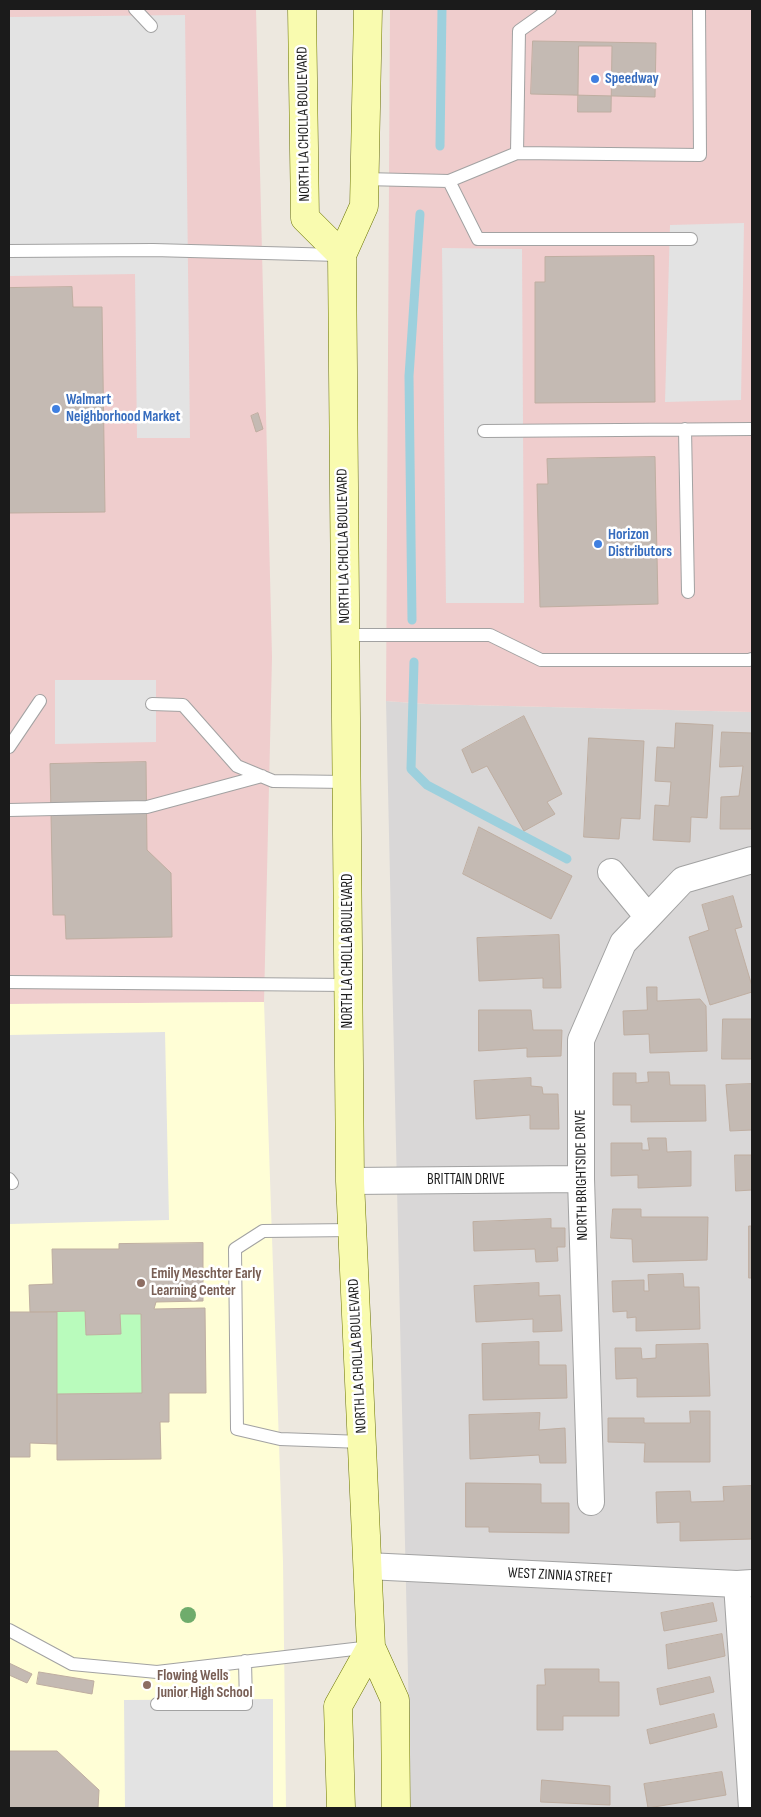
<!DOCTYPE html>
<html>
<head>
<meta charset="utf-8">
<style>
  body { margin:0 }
  #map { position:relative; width:761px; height:1817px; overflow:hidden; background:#ede8df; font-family:"Sofia Sans Condensed",sans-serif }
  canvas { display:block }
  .frame { position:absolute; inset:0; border:10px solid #1b1b1b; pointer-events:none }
</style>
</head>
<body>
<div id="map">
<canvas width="761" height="1817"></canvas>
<div class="frame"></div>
</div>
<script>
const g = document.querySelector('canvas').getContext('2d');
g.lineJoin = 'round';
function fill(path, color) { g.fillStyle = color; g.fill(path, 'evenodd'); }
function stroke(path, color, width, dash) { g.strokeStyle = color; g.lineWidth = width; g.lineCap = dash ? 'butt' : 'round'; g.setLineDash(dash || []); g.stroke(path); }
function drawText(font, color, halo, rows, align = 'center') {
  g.font = font + ' "Sofia Sans Condensed",sans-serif'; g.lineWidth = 5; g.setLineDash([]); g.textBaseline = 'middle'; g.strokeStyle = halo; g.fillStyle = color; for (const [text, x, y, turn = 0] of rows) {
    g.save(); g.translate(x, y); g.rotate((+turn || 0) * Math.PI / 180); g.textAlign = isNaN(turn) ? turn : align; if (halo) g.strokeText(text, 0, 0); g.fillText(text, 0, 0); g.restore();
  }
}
const residential = new Path2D(`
  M386,701L427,704L752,712V1808H411Z`);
const commercial = new Path2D(`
  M9,9H256L272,657L264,1002L9,1004Z
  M390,9H752V712L427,704L386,701Z`);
const education = new Path2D(`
  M264,1002L283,1562L286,1808H9V1004Z`);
const park = new Path2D(`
  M85,1311L86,1335L120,1334V1314H141L142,1393L57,1394V1312Z`);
const parking = new Path2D(`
  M185,15L190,438H137L135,274L9,276V17Z
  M744,223L741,400L665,402L670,225Z
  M442,248L522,249L524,603H446Z
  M55,680H156V742L55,744Z
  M165,1032L169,1220L9,1224V1035Z
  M273,1699V1808H125L124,1700Z`);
const stream = new Path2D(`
  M440,146L442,9
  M412,620L409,376L420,214
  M414,662L411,769L427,785L567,859`);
const building = new Path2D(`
  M533,41L656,43L655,97L531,94Z
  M579,46H612L611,112H578Z
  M654,256L655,402L535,403V282H545V257Z
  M72,287L73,307H102L105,512L9,513V288Z
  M258,413L263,429L256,432L251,416Z
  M655,457L658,604L540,607L537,484H548L547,459Z
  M524,716L562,794L547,802L555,814L524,831L487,766L472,773L462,750Z
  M676,723L713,725L707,818L691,817L690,842L653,840L655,805L669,806L671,782L655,781L657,747L674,748Z
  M722,732L752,733V829H720L721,797L739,796L743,766L720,767Z
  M589,738L644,741L640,819L621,818L619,839L584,837Z
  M146,762L147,850L171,873L172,937L66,939L65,915H53L50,764Z
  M479,827L572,876L551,919L463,874Z
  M733,896L742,927L735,929L752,986V992L710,1005L689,937L709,930L702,905Z
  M559,935L561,988H543V978L479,981L477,938Z
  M647,987H657V1001L700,999L706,1006L707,1051L650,1053L649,1034L624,1035L623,1011L647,1010Z
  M479,1010H531L533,1030H562L561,1056L527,1057V1048L479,1051Z
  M723,1019H752V1059H722Z
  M648,1072H669L670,1085H705L706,1121L631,1122V1105H613V1073H636V1083L648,1082Z
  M531,1078V1086L542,1087L543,1094H558L559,1129H530V1115L476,1119L474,1081Z
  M752,1084V1130L730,1131L726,1085Z
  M648,1138H666L667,1152L691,1151V1186L638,1188V1175L611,1176V1143H642V1150H649Z
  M735,1155H752V1190L736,1191Z
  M613,1209H641V1217H708L707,1260L633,1262L632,1239L611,1238Z
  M551,1219V1228H565V1247H557L558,1261L536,1262L535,1249L474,1251L473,1222Z
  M749,1226H752V1278H749Z
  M203,1243V1301L156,1302L154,1309L205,1308L206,1393H169V1422H160L161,1459L57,1460V1394L142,1393L141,1314H120L121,1334L86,1335L85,1311L30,1312L29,1285L53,1284L52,1249H119V1244Z
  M683,1274L684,1287H699L700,1329L636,1331V1317L627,1318V1311L613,1312L612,1281L644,1280V1291H649L648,1275Z
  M539,1283V1296L560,1295L562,1331L533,1332V1319L476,1322L474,1286Z
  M9,1312H57V1444L30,1443V1457H9Z
  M539,1342V1365H566L567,1398L483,1400L482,1344Z
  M708,1344L710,1396L637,1397V1378L616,1379L615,1348H641L642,1359L656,1358V1345Z
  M690,1411H710V1462H644L645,1443L608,1442V1418H644V1423H690Z
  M540,1413L539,1430L565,1428L566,1463H540L539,1455L470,1459L469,1415Z
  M466,1483L541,1484V1503H569V1533L489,1532V1527H466Z
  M752,1486V1539L680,1541V1522L657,1523L656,1492L690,1491L691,1502L724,1501L723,1487Z
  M713,1603L717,1621L664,1631L661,1613Z
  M722,1634L725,1656L668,1669L666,1645Z
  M9,1663L32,1674L27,1683L9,1675Z
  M545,1669H599V1682H619V1716H563V1730H537V1685H545Z
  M39,1672L94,1681L92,1694L37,1684Z
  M710,1677L714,1692L660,1705L657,1689Z
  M714,1714L717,1727L650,1744L647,1730Z
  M9,1751H57L99,1790L98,1808H9Z
  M722,1772L726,1795L648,1808L644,1784Z
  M542,1780L610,1786V1805L541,1802Z`);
const lane = new Path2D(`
  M135,9L151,26
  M517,153L700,155L699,9
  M364,179L449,181L478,239H691
  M449,181L517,153L519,31L550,9
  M9,251L153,250L339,255
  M685,429L688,592
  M484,431L752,429
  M345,635H490L541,660H749L752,659
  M152,704L183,705L237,766L273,781L346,782
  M9,747L40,701
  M9,810L147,807L262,776
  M9,982L348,985
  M9,1179L12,1183
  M352,1230L263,1231L235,1249L237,1429L280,1439L362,1442
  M9,1630L72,1664L157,1672L371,1647
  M157,1704H246L245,1661`);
const street = new Path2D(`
  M611,872L648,917
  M350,1181L581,1179
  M591,1502L581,1179V1040L623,943L648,917L683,880L752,860
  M367,1566L737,1584L752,1583
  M737,1584L752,1808`);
const secondary = new Path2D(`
  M302,9L305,218L342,255
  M368,9L364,206L342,255L350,1181L371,1647L395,1700L396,1808
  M341,1808L338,1706L371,1647`);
const trees = [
  [188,1615]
];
const markers = [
  [595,79,5,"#3f7fe0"],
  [56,409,5,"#3f7fe0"],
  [598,544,5,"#3f7fe0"],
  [141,1283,5,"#8d6e63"],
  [147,1685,5,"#8d6e63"]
];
const shopNames = [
  ["Speedway",605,79],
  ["Walmart",66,400],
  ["Neighborhood Market",66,417],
  ["Horizon",608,535],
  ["Distributors",608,552]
];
const streetNames = [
  ["NORTH LA CHOLLA BOULEVARD",304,124,-91],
  ["NORTH LA CHOLLA BOULEVARD",344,546,-91],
  ["NORTH LA CHOLLA BOULEVARD",348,951,-90],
  ["NORTH BRIGHTSIDE DRIVE",582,1175,-91],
  ["BRITTAIN DRIVE",466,1180],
  ["NORTH LA CHOLLA BOULEVARD",358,1356,-93],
  ["WEST ZINNIA STREET",560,1576,3]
];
const educationNames = [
  ["Emily Meschter Early",151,1274],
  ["Learning Center",151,1291],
  ["Flowing Wells",157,1676],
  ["Junior High School",157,1693]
];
fill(residential, '#d9d7d7');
fill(commercial, '#efcdcd');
fill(education, '#fffed6');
fill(park, '#b9fbbc');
fill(parking, '#e3e3e3');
stroke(stream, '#9dd0dd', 9);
fill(building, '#c4bab3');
stroke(building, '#bfaea1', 1);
stroke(lane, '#a2a2a2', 14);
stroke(street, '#a2a2a2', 28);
stroke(secondary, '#697201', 29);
stroke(lane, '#fff', 12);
stroke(street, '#fff', 26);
stroke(secondary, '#f9fbaf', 28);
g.fillStyle = '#6fac6c';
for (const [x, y] of trees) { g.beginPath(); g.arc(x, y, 8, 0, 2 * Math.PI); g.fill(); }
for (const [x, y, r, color] of markers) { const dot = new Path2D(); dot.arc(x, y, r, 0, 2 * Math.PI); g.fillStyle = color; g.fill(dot); stroke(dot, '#fff', 2); }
drawText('bold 15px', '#366cbe', '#fff', shopNames, 'left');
drawText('15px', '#1b1b1b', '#fff', streetNames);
drawText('bold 15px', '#785e54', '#fff', educationNames, 'left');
</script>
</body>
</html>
